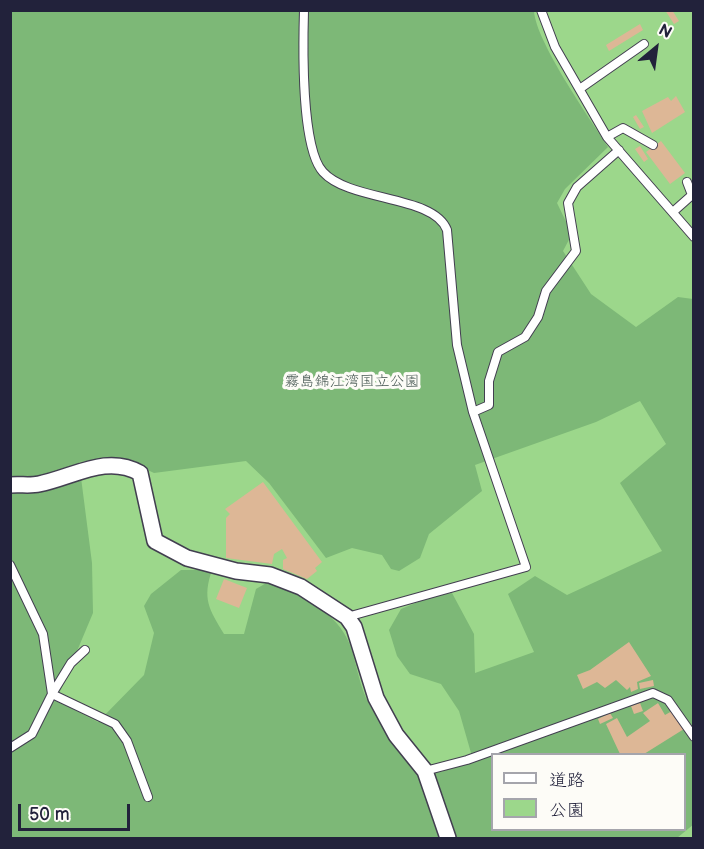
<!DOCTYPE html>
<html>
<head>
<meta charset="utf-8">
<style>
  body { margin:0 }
  #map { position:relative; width:704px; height:849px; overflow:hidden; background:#f4e3c8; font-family:"Balsamiq Sans","Klee One",sans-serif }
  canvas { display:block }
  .frame { position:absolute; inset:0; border:12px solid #22223b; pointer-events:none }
  .legend { position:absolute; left:491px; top:753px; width:195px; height:78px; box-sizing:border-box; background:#fdfcf7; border:2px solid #a5a5ac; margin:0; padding:8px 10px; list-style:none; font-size:18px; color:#22223b }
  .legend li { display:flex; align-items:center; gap:12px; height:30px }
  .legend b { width:30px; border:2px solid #a5a5ac }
  .north { position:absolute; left:626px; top:18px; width:60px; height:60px; -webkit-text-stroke:4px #fdfcf7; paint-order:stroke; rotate:29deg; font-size:16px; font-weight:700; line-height:24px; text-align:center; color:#22223b }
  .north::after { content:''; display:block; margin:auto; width:21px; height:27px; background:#22223b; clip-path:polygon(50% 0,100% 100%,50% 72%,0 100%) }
  .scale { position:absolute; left:18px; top:804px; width:112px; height:27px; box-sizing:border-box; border:3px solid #22223b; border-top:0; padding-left:8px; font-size:18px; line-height:21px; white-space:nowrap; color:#22223b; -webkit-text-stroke:4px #fdfcf7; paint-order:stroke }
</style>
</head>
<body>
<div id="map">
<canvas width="704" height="849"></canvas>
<div class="frame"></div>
<ul class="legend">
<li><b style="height:8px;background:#fff"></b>道路</li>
<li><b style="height:16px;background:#9cd78b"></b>公園</li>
</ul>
<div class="north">N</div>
<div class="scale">50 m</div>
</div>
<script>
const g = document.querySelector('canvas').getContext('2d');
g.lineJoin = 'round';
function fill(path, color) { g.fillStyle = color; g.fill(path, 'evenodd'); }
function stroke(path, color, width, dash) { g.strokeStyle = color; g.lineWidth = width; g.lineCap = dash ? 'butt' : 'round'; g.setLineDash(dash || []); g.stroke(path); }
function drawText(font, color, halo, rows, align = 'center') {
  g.font = font + ' "Balsamiq Sans","Klee One",sans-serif'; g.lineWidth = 6; g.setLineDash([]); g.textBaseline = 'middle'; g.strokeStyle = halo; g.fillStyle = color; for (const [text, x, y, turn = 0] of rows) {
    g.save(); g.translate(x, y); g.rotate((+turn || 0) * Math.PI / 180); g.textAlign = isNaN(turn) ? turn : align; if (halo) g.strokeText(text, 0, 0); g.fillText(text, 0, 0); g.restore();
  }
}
const green = new Path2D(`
  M10,11H693V838H11ZM492,754H684V830H492Z`);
const forest = new Path2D(`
  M10,11H534C536,42 589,117 608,147L565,189L557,203L572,234L563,251L591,294L636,327L678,297L693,299L694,824L677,838H11ZM640,401L666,444L620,483L662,551L567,595L535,576L508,594L534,652L475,673L474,634L452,593L430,597L401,609L389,630L397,656L410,674L441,684L459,711L473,760L441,772L420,774C401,751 380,726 366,698C359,682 356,662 350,645C337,611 299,594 268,582L256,589L244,634H224C209,609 202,599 212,570H181L151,594L144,606L154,633L144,675L98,722L56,701L93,613L92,563L79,462L120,457L154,473L246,461L269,483L326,558L352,548L382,555L391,569L399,571L420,558L429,534L482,491L475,465L596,422ZM492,754H684V830H492Z`);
const building = new Path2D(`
  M665,10H672L679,21L674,24Z
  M640,24L643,30L609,51L606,45Z
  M676,96L685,112L652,133L642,111L668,97L671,101Z
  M636,115L644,127L640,129L633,117Z
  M661,141L685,173L670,184L646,152Z
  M640,146L648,159L644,162L635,149Z
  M263,482L322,562L315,568L317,571L307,579L283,569V560L287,558L282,549L274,554L272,564L226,558V518L230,514L225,509Z
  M224,579L247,588L239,608L216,599Z
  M629,642L651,676L637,682L638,689L631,692L630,687L627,690L616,680L605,688L597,682L583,689L577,675L590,670Z
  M653,680L654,686L640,689L639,683Z
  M640,703L643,711L634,714L631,706Z
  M658,703L665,715L672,711L684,729L644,754H620L606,724L617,718L627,737L650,721L643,713Z
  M610,713L613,718L600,724L598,719Z`);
const service = new Path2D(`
  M304,10C303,44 301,148 323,172C350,202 434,195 447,230L457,345L473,412L526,567L347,617
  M541,10L555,47L607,137L694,237
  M581,88L644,44
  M607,137L623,128L653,145
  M674,211L692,195L687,182
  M473,412L489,405V381L498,352L525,337L538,317L546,291L576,251L568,203L577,187L619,150
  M10,565L43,634L52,694L32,734L10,748
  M85,650L71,663L52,694L115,724L127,741L148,797
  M425,771L467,760L653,693L668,700L694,737`);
const minor = new Path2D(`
  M10,485C20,484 30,486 39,484C74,477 106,454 140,473L155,541L187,558L236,571L270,575L301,587L347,617L354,627L376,698L396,735L425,771L448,838`);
const parkNames = [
  ["霧島錦江湾国立公園",352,382]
];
fill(green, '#9cd78b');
fill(forest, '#7db877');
fill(building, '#ddb796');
stroke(service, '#423f50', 10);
stroke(minor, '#423f50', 18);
stroke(service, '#fff', 8);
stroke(minor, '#fff', 15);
drawText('15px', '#475853', '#fdfcf7', parkNames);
</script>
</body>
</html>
